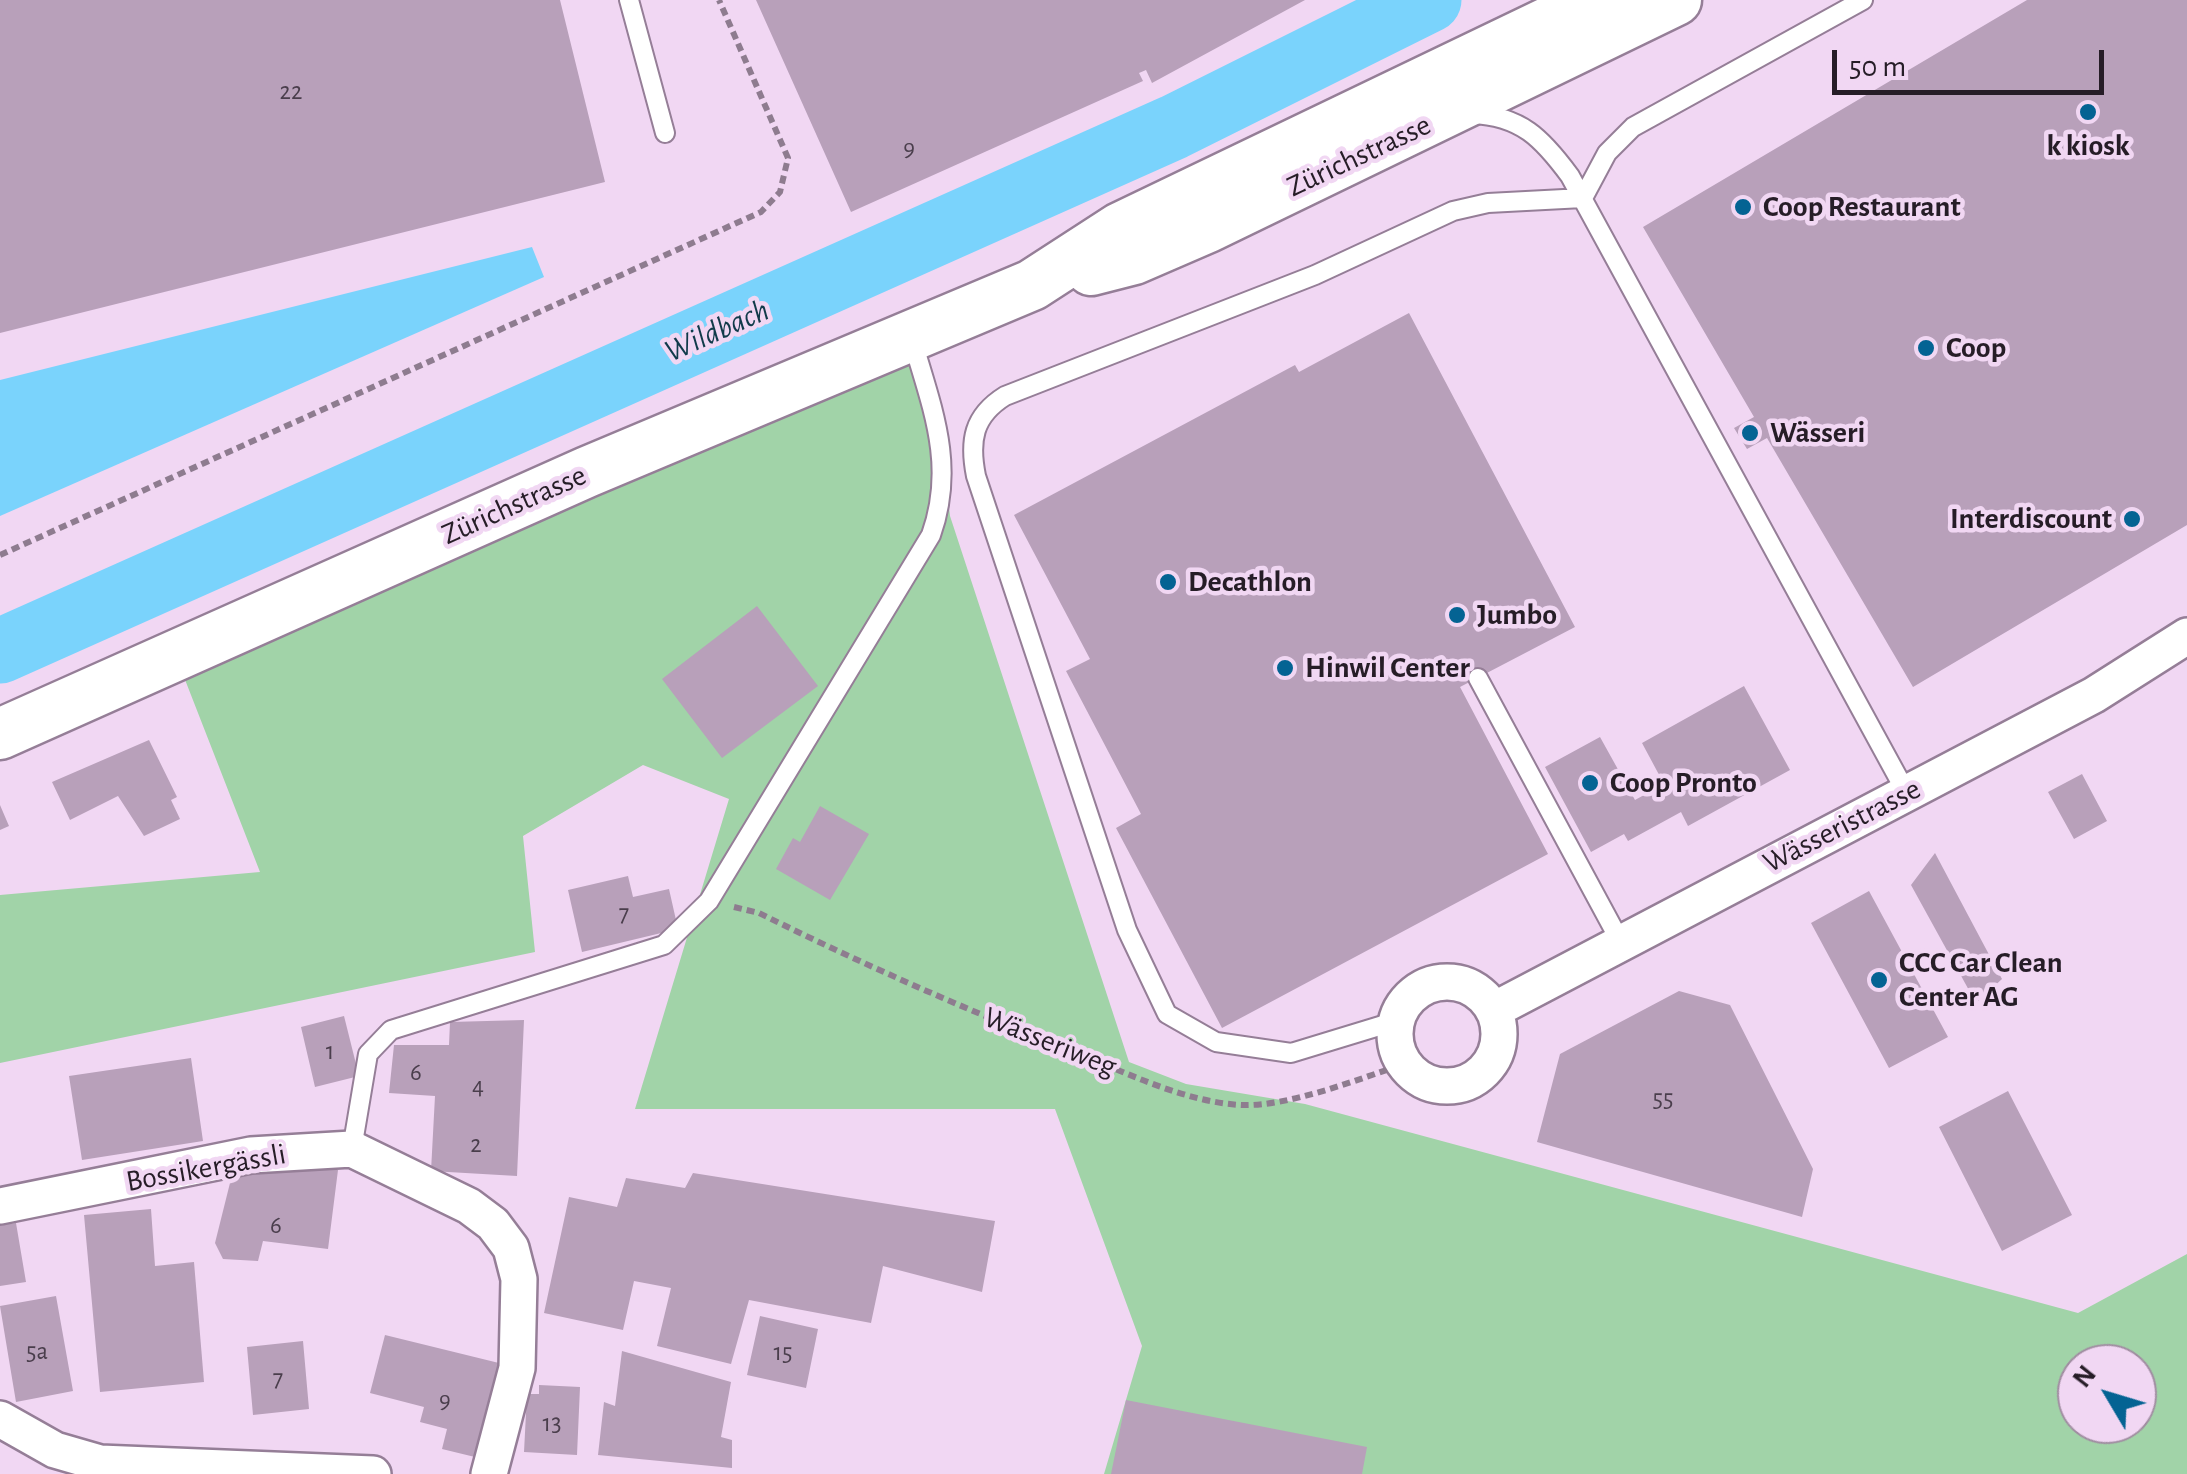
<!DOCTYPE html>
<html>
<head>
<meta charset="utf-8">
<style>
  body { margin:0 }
  #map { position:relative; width:2187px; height:1474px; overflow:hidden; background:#f1d7f3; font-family:"Alegreya Sans",sans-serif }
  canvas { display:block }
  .north { position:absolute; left:2057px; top:1344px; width:100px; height:100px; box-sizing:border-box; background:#f1d7f3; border:2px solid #a08da1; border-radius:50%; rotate:308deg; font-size:28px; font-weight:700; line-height:40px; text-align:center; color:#261d27 }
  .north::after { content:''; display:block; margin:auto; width:35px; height:45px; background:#046393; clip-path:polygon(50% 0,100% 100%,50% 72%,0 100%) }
  .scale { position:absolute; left:1832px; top:50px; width:272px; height:45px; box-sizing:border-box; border:5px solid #261d27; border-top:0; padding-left:12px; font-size:30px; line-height:35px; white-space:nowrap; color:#261d27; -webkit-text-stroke:8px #f1d7f3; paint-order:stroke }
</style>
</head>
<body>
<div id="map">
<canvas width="2187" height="1474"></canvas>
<div class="north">N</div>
<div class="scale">50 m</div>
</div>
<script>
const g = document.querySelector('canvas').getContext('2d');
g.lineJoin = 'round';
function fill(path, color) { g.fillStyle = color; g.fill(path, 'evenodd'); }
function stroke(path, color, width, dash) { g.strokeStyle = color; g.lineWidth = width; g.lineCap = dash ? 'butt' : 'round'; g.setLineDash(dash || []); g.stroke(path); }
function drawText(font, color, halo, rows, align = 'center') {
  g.font = font + ' "Alegreya Sans",sans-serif'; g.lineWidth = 9; g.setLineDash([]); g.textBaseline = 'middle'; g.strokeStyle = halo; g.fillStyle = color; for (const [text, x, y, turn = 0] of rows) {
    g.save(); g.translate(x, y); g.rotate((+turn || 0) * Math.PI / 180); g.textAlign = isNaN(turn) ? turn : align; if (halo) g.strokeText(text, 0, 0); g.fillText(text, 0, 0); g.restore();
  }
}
const green = new Path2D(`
  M912,339L939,426L950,516L1129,1062L1186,1084L1305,1104L2078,1313L2187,1254V1474H1104L1142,1346L1055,1109H635L729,799L643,765L523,836L535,952L0,1063V895L260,872L175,654ZM2077,1364H2137V1424H2077Z`);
const water = new Path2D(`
  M532,247L544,277L0,516V380Z`);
const river = new Path2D(`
  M0,651L1174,127L1429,0`);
const building = new Path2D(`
  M0,0H560L605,182L0,333Z
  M756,0H1305L1152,83L1146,70L1139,73L1143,81L851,212Z
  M2027,0H2187V525L1913,687L1767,438L1747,449L1734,428L1754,417L1643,227Z
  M1409,313L1575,627L1460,687L1548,854L1222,1028L1116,828L1141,814L1066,671L1090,659L1014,515L1295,365L1299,372Z
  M757,606L818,686L722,758L662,679Z
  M1744,686L1790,770L1688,826L1681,812L1628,841L1624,834L1591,852L1545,767L1600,737L1635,800L1664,784L1642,743Z
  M149,740L177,797L171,800L180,819L144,836L118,796L70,820L52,782Z
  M2082,774L2107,821L2074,839L2048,792Z
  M0,805L9,826L0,830Z
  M820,806L869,834L830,900L776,869L793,838L800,842Z
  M1935,853L2002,979L1976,1003L1911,885Z
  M628,876L633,897L669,889L678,929L582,952L568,890Z
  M1869,891L1948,1037L1889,1068L1811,923Z
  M1679,991L1730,1005L1813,1169L1802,1217L1537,1142L1560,1054Z
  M344,1016L359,1076L315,1087L301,1027Z
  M524,1020L517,1176L431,1171L435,1096L389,1093L394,1045H449L450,1022Z
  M191,1058L203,1141L82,1160L69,1076Z
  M2008,1091L2072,1215L2002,1251L1939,1127Z
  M284,1163L338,1170L328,1249L263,1241L258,1261L223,1259L215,1243L233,1171Z
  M693,1173L995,1221L982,1292L883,1266L871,1323L749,1300L731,1364L657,1346L671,1288L634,1281L623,1330L544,1313L569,1197L617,1207L626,1178L685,1188Z
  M151,1209L155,1266L194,1262L204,1382L100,1392L84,1215Z
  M16,1223L26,1282L0,1286V1225Z
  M56,1296L73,1391L16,1402L0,1306Z
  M760,1316L818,1329L806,1388L747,1375Z
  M385,1335L503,1364L479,1458L442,1449L447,1429L420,1422L424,1407L370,1393Z
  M303,1341L309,1409L253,1415L247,1347Z
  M622,1351L731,1382L721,1437L732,1440V1468L598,1455L604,1402L615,1406Z
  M539,1385L580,1387L577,1455L524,1452L527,1394H539Z
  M1126,1400L1367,1447L1362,1474H1111Z`);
const path = new Path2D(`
  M0,555L761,212L780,192L788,158L719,0
  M734,907L759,913C864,965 972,1012 1081,1055C1132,1075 1186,1102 1241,1105C1288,1107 1359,1079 1404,1064`);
const lane = new Path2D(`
  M629,0L665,133
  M1472,114C1521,116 1542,138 1570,176L1906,792
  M1583,198L1607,153L1633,127L1863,0
  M1478,678L1620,941
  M1396,1021L1291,1053L1216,1042L1167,1014L1127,930L976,476C969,441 973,416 1005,396L1315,275L1453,211L1488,203L1583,198
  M352,1149L368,1054L391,1030L664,945L709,901L931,535C956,465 932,408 912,339`);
const street = new Path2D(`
  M1395 1034a52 52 0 1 1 104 0a52 52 0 1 1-104 0Z
  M1494,1010L2094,695L2187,636
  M0,1206L251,1155L352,1149L469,1206L493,1224L511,1248L519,1279L517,1368L489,1474
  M0,1419L55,1450L100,1463L373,1474`);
const secondary = new Path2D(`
  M1091,270L1134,259L1208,227L1676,0
  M0,734L587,472L1032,285L1120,228L1595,0`);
const markers = [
  [2088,112,10,"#046393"],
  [1743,207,10,"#046393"],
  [1926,348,10,"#046393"],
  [1750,433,10,"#046393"],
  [2132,519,10,"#046393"],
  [1168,582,10,"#046393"],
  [1457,615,10,"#046393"],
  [1285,668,10,"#046393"],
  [1590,783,10,"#046393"],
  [1879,980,10,"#046393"]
];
const numberNames = [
  ["22",291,91],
  ["9",909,148],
  ["7",624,913],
  ["1",330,1051],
  ["6",416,1072],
  ["4",478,1086],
  ["55",1663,1098],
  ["2",476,1144],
  ["6",276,1225],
  ["5a",37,1351],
  ["15",783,1352],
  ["7",278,1378],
  ["9",445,1400],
  ["13",552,1423]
];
const poiNames = [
  ["k kiosk",2088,146,"center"],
  ["Coop Restaurant",1763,207],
  ["Coop",1946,348],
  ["Wässeri",1770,433],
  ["Interdiscount",2112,519,"right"],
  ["Decathlon",1188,582],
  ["Jumbo",1477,615],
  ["Hinwil Center",1305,668],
  ["Coop Pronto",1610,783],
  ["CCC Car Clean",1899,963],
  ["Center AG",1899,997]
];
const streetNames = [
  ["Zürichstrasse",1359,156,-25],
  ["Zürichstrasse",514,505,-24],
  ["Wässeristrasse",1842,826,-27],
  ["Wässeriweg",1050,1042,22],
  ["Bossikergässli",206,1168,-10]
];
const waterNames = [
  ["Wildbach",717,331,-24]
];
fill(green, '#a1d3a8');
fill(water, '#7ad3fc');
stroke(river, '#7ad3fc', 65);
fill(building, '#b8a0ba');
stroke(lane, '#957e97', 22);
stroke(street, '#957e97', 40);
stroke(secondary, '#957e97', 55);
stroke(path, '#8e7c8f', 6, [8, 5]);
stroke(lane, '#fff', 18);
stroke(street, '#fff', 35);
stroke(secondary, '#fff', 50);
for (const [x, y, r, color] of markers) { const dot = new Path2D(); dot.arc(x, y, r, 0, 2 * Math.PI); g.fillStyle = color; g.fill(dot); stroke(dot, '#f1d7f3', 4); }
drawText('25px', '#4a3e4c', null, numberNames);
drawText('bold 30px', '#261d27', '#f1d7f3', poiNames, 'left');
drawText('30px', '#261d27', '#f1d7f3', streetNames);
drawText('italic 32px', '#113a4a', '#f1d7f3', waterNames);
</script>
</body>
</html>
